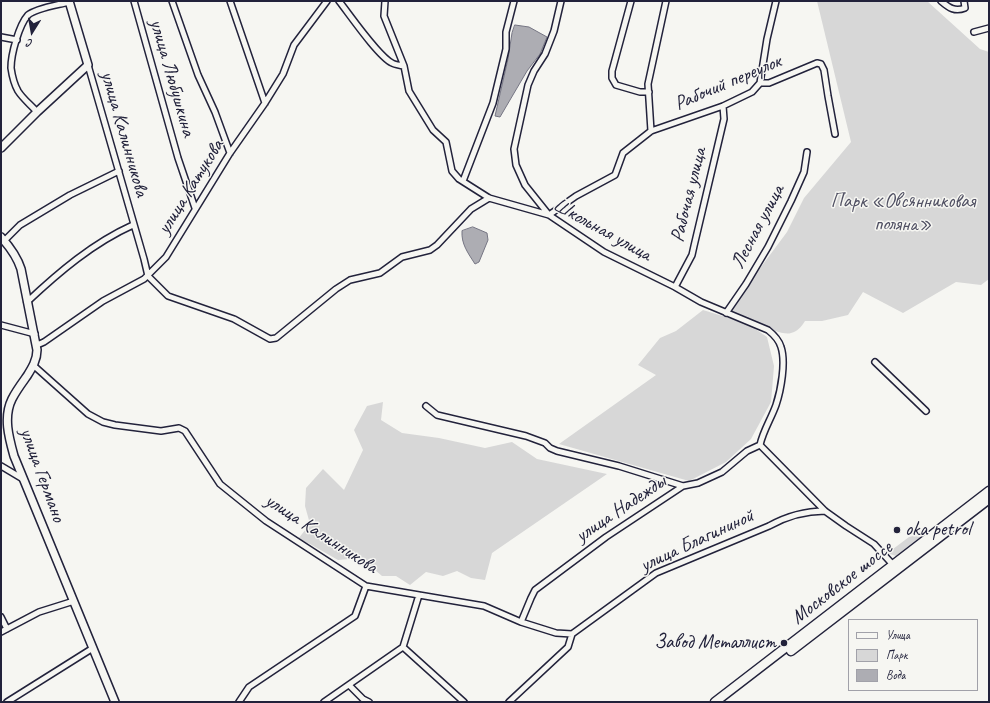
<!DOCTYPE html>
<html>
<head>
<meta charset="utf-8">
<style>
  body { margin:0 }
  #map { position:relative; width:990px; height:703px; overflow:hidden; background:#f6f6f2; font-family:Caveat,sans-serif }
  canvas { display:block }
  .frame { position:absolute; inset:0; border:2px solid #22223b; pointer-events:none }
  .legend { position:absolute; left:848px; top:619px; width:130px; height:72px; box-sizing:border-box; background:#f6f6f2; border:1px solid #a1a1a9; margin:0; padding:5px 7px; list-style:none; font-size:12px; color:#22223b }
  .legend li { display:flex; align-items:center; gap:8px; height:20px }
  .legend b { width:20px; border:1px solid #a1a1a9 }
  .north { position:absolute; left:12px; top:12px; width:40px; height:40px; -webkit-text-stroke:3px #f6f6f2; paint-order:stroke; rotate:191deg; font-size:11px; font-weight:700; line-height:16px; text-align:center; color:#22223b }
  .north::after { content:''; display:block; margin:auto; width:14px; height:18px; background:#22223b; clip-path:polygon(50% 0,100% 100%,50% 72%,0 100%) }
</style>
</head>
<body>
<div id="map">
<canvas width="990" height="703"></canvas>
<div class="frame"></div>
<ul class="legend">
<li><b style="height:5px;background:#f6f6f2"></b>Улица</li>
<li><b style="height:11px;background:#d7d7d7"></b>Парк</li>
<li><b style="height:11px;background:#adadb3"></b>Вода</li>
</ul>
<div class="north">С</div>
</div>
<script>
const g = document.querySelector('canvas').getContext('2d');
g.lineJoin = 'round';
function fill(path, color) { g.fillStyle = color; g.fill(path, 'evenodd'); }
function stroke(path, color, width, dash) { g.strokeStyle = color; g.lineWidth = width; g.lineCap = dash ? 'butt' : 'round'; g.setLineDash(dash || []); g.stroke(path); }
function drawText(font, color, halo, rows, align = 'center') {
  g.font = font + ' Caveat,sans-serif'; g.lineWidth = 3; g.setLineDash([]); g.textBaseline = 'middle'; g.strokeStyle = halo; g.fillStyle = color; for (const [text, x, y, turn = 0] of rows) {
    g.save(); g.translate(x, y); g.rotate((+turn || 0) * Math.PI / 180); g.textAlign = isNaN(turn) ? turn : align; if (halo) g.strokeText(text, 0, 0); g.fillText(text, 0, 0); g.restore();
  }
}
const green = new Path2D(`
  M817,1H927L980,49L989,52V279L981,285L956,282L903,313L863,292L848,315L822,321H805C801,327 798,331 791,333C780,337 741,316 729,310L787,232L804,198L851,142Z
  M703,310L748,324L767,337L774,366L771,402L751,439L726,462L689,481L559,444L656,375L638,365L660,338L676,331Z
  M383,402L381,420L402,433L439,438L485,448L512,442L537,459L607,474L492,553L485,580L471,578L457,571L443,576L426,572L410,585L396,576H382L361,558L338,560L310,544L298,539L310,524L305,506L306,488L323,469L344,490L363,450L354,430L367,406Z
  M913,536L922,537L899,557L890,554L889,552L909,537Z`);
const water = new Path2D(`
  M515,25L529,27L547,37L540,54L527,71L500,117L495,116L508,59L512,33Z
  M473,227L487,233L488,240L479,262L475,264C468,253 461,244 462,231Z`);
const minor = new Path2D(`
  M134,1L178,158L195,208
  M172,1L198,75L215,112L230,153
  M230,1L265,103
  M339,1C350,15 378,56 392,63C395,65 400,65 404,66L409,91L433,130L446,142L452,171L459,179L489,198L549,215L604,252L675,287L701,302L768,330C773,334 779,340 781,347C786,362 781,390 776,405C771,419 763,431 760,445
  M385,1L384,16L404,66
  M561,1L554,31L545,54L534,71L528,85L514,149L516,165L525,185L549,215L576,196L615,175L623,153L651,131L723,106L752,92L760,83H769L817,63L821,64L824,70L828,96L835,134
  M631,1L612,71V78L616,85L640,92H649
  M941,1C949,8 955,12 965,8L964,1
  M974,32L989,28
  M1,37L17,40
  M88,65L144,259L148,276L168,296L234,319L270,339L276,338L336,289L350,280L380,273L402,257L430,250L437,245L471,209L489,198
  M760,83L767,39L776,1
  M37,112C31,105 23,99 18,91C14,84 12,75 11,68C11,54 19,25 28,15C36,8 58,5 69,2
  M651,131L648,84L666,1
  M463,181L493,103L506,49V32L514,1
  M4,241L20,225L70,195L119,171
  M675,287L692,255L694,246L724,119L723,106
  M27,302C59,272 93,243 133,225
  M726,313L746,284L768,247L791,201L804,172L807,152
  M1,325L35,334
  M37,345L44,342L103,301L144,279L166,257L230,153L265,103L283,74L294,45L327,1
  M875,362L926,411
  M33,365L88,414L103,422L115,425L161,431L179,428L185,431L220,484L266,521L366,586L484,606L521,622L556,633L572,634
  M426,406L437,415L526,436L545,443L550,448L557,451L619,466L683,486
  M760,445L825,511L846,526L874,544L895,567
  M1,466L23,479
  M1,617L7,629
  M521,622L531,598L535,590L606,537L683,486L698,483L722,472L747,451L760,445
  M1,632L39,612L74,601
  M403,647L419,595
  M349,685L363,699L369,702
  M7,702L93,648
  M239,702L249,687L355,616L366,586
  M324,702L403,647L464,702
  M509,702L568,647L572,634L656,573L769,526C787,516 804,511 825,511`);
const secondary = new Path2D(`
  M1,148L37,112L88,65L69,1
  M1,237C10,247 17,256 21,269L37,350C37,360 32,368 27,376C22,383 16,391 12,399C3,417 9,438 14,456L115,702`);
const primary = new Path2D(`
  M791,651L989,499
  M715,702L989,491`);
const markers = [
  [897,530,4,"#22223b"],
  [784,643,4,"#22223b"]
];
const streetNames = [
  ["улица Любушкина",172,78,74],
  ["Рабочий переулок",728,83,-23],
  ["улица Калинникова",124,134,74],
  ["улица Катукова",191,187,-58],
  ["Рабочая улица",689,195,-76],
  ["Лесная улица",758,227,-62],
  ["Школьная улица",602,230,29],
  ["улица Германо",42,475,70],
  ["улица Надежды",621,509,-34],
  ["улица Калинникова",321,534,33],
  ["улица Благининой",697,541,-25],
  ["Московское шоссе",842,583,-38]
];
const parkNames = [
  ["Парк «Овсянниковая",903,202],
  ["поляна»",903,225]
];
const poiNames = [
  ["oka petrol",905,530],
  ["Завод Металлист",776,643,"right"]
];
fill(green, '#d7d7d7');
fill(water, '#adadb3');
stroke(water, '#757583', 1);
stroke(minor, '#22223b', 8);
stroke(secondary, '#22223b', 10);
stroke(primary, '#22223b', 11);
stroke(minor, '#f6f6f2', 5);
stroke(secondary, '#f6f6f2', 7);
stroke(primary, '#f6f6f2', 8);
for (const [x, y, r, color] of markers) { const dot = new Path2D(); dot.arc(x, y, r, 0, 2 * Math.PI); g.fillStyle = color; g.fill(dot); stroke(dot, '#f6f6f2', 1.5); }
drawText('20px', '#22223b', '#f6f6f2', streetNames);
drawText('20px', '#4f4f62', '#f6f6f2', parkNames);
drawText('20px', '#22223b', '#f6f6f2', poiNames, 'left');
</script>
</body>
</html>
